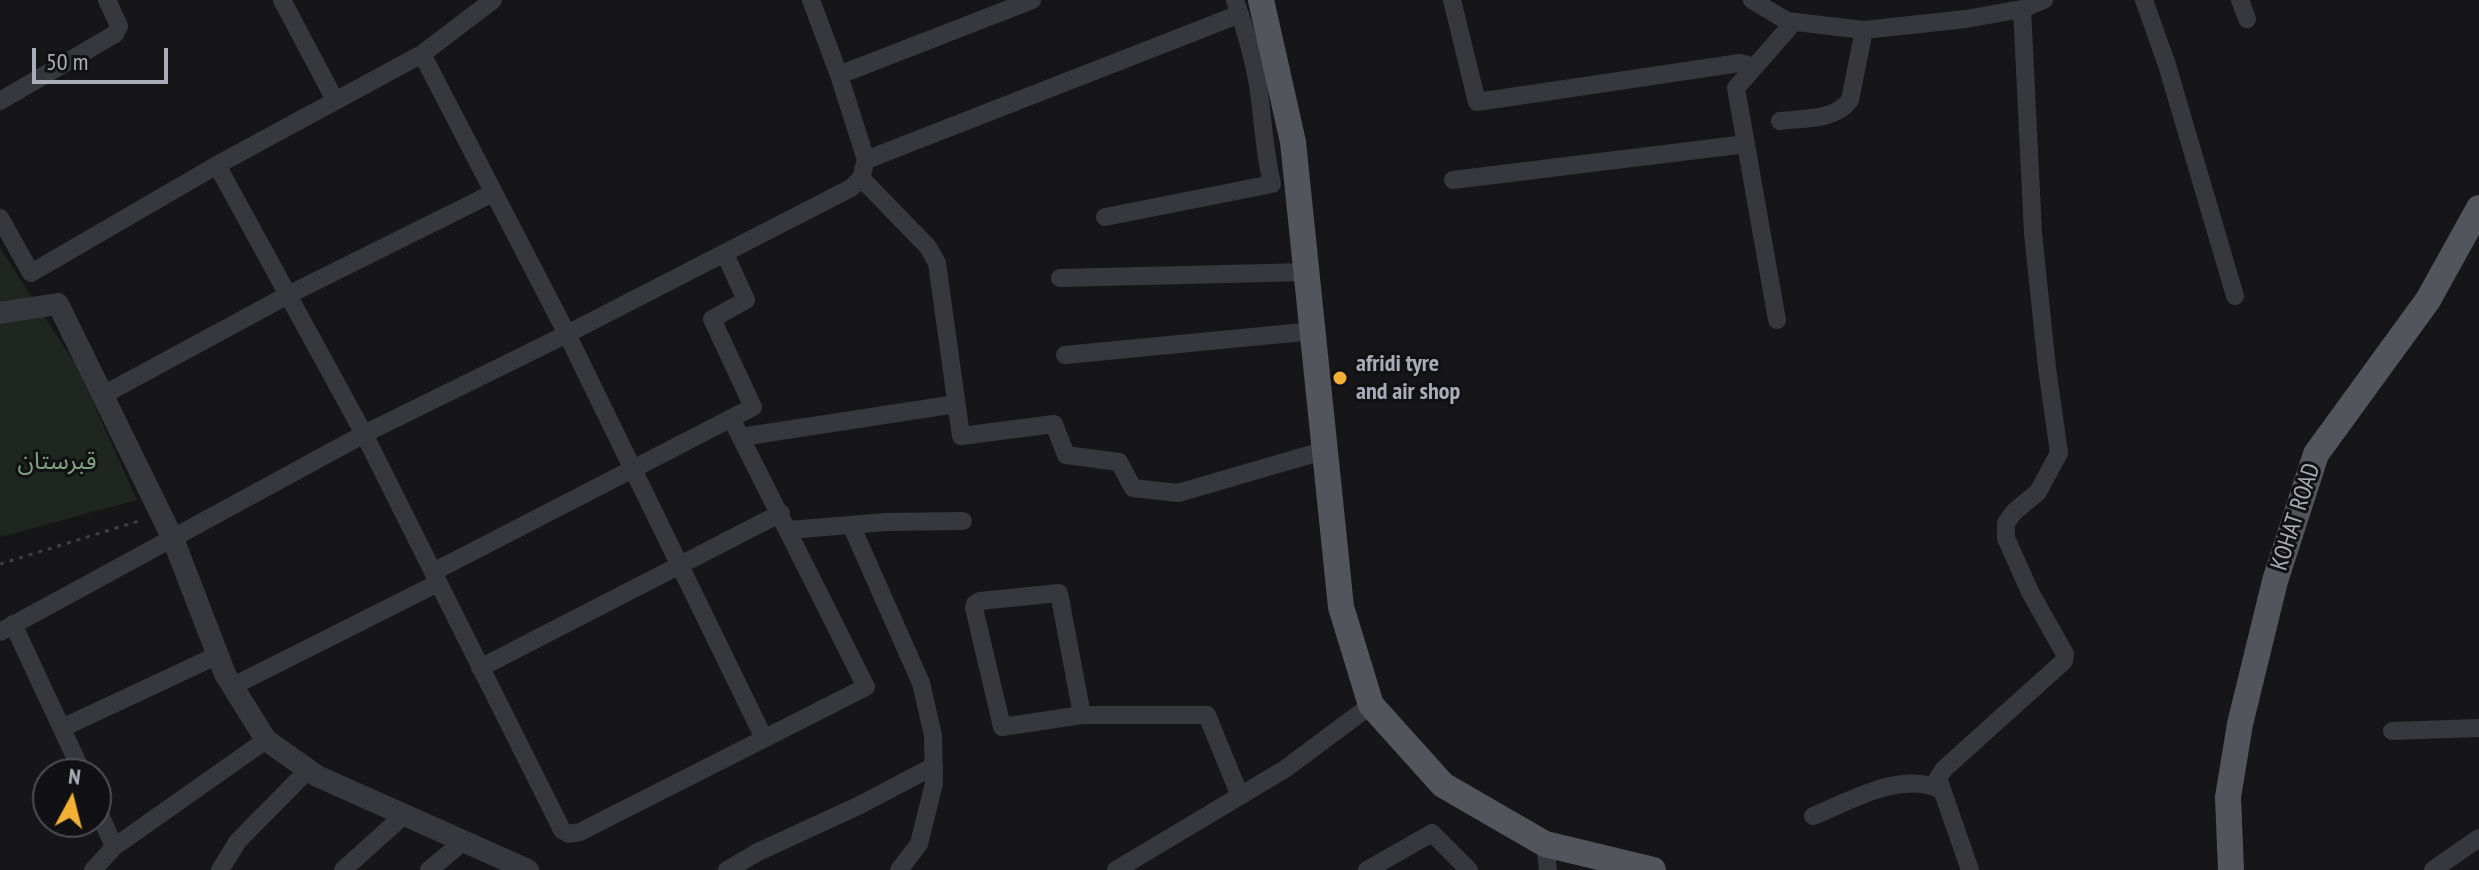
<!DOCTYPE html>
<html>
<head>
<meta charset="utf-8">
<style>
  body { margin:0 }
  #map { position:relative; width:2479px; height:870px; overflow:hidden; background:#161618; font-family:"PT Sans Narrow",sans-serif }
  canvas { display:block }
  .north { position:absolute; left:32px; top:758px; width:80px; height:80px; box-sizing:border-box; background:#111113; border:2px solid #4d4f55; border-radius:50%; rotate:7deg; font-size:22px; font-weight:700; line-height:32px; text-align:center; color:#a8adb8 }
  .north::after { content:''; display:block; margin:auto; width:28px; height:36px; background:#f2b134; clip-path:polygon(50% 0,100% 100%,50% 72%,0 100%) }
  .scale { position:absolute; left:32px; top:48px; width:136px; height:36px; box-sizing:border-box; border:4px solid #a8adb8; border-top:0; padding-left:10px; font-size:24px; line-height:28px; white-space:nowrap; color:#a8adb8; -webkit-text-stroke:6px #111113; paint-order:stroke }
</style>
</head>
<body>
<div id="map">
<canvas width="2479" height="870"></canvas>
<div class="north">N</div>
<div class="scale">50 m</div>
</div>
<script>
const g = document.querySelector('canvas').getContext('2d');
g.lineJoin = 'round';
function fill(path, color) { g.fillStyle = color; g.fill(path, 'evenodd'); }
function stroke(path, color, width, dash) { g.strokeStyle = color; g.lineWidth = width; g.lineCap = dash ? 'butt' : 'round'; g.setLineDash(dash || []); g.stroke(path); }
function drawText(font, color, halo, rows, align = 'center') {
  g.font = font + ' "PT Sans Narrow","Noto Sans Arabic",sans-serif'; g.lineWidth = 6; g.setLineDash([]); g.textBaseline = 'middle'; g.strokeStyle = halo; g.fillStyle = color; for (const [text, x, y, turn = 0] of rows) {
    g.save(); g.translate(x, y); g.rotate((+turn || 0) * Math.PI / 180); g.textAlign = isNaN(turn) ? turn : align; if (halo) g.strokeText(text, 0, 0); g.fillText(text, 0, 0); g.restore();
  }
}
const green = new Path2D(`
  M0,248L77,367L137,500L0,537Z`);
const path = new Path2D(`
  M0,564L142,520`);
const minor = new Path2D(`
  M282,0L335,100
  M1452,0L1477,102L1740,63L1755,67
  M1752,0L1787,21L1864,30L1966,19L2022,9L2044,0
  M2144,0L2167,65L2235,296
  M2240,0L2247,19
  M422,54L567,334L764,738
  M839,75L1032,0
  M0,101L115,34L119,26L107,0
  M1780,121C1802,118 1835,121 1850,100L1864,30
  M866,160L1240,14
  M217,165L364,434L562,830L569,834L580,832L866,687L731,418
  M861,178L928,247L937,263L961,436L1054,424L1066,455L1119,462L1133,488L1178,493L1326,450
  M1453,180L1746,144
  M1105,217L1272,184C1264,151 1263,118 1258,85C1253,56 1245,28 1235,0
  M0,218L31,273L217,165L422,54L493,0
  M1060,278L1307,272
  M1777,320L1736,88L1794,22
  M1065,355L1314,331
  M103,395L288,295L493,193
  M741,437L956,404
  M851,525L921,683L933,735L934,783L919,844L899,870
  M789,530L886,522L963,521
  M433,572L753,407L712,319L746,300L725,254
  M13,624L83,774
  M0,632L364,434L567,334L851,188L861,178L866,160L839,75L811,0
  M480,668L781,513
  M233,686L438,583
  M1082,715L1002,727L974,608L975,604L980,601L1059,593L1082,715H1207L1240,796
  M62,728L218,655
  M2392,731L2479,728
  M96,805L114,847
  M1813,816C1851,801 1899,771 1940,789
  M1545,844L1548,870
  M93,870L114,847L266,740
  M220,870L238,841L308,770
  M343,870L404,815
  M429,870L464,841
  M727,870L758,852L860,805L934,766
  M1116,870L1285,769L1371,705
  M1367,870L1432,833L1469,870
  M1970,870L1938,778L1944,769L2064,661L2065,654L2030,592L2006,538V523L2014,512L2038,492L2059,453L2047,368L2033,233L2022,9
  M2433,870L2479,838`);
const tertiary = new Path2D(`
  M0,313L58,304L173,539L225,674L266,740L317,776L528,870`);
const primary = new Path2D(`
  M1261,0L1293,142L1341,607L1371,705L1443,785L1545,844L1653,870
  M2231,870L2228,797L2240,724L2275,581L2316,454L2428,300L2479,208`);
const markers = [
  [1340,378,8,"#f2b134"]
];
const poiNames = [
  ["afridi tyre",1356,364],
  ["and air shop",1356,392]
];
const parkNames = [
  ["قبرستان",57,462]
];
const streetNames = [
  ["KOHAT ROAD",2296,517,-72]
];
fill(green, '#1e261f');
stroke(path, '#3d3f44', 3, [4, 6]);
stroke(minor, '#37383d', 18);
stroke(tertiary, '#37383d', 22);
stroke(primary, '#53555c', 26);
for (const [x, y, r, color] of markers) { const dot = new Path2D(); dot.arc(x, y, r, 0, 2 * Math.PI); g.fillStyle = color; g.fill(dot); stroke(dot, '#111113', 3); }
drawText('bold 24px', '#a8adb8', '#111113', poiNames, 'left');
drawText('24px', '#7fa381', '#111113', parkNames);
drawText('24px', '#a8adb8', '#111113', streetNames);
</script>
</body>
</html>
